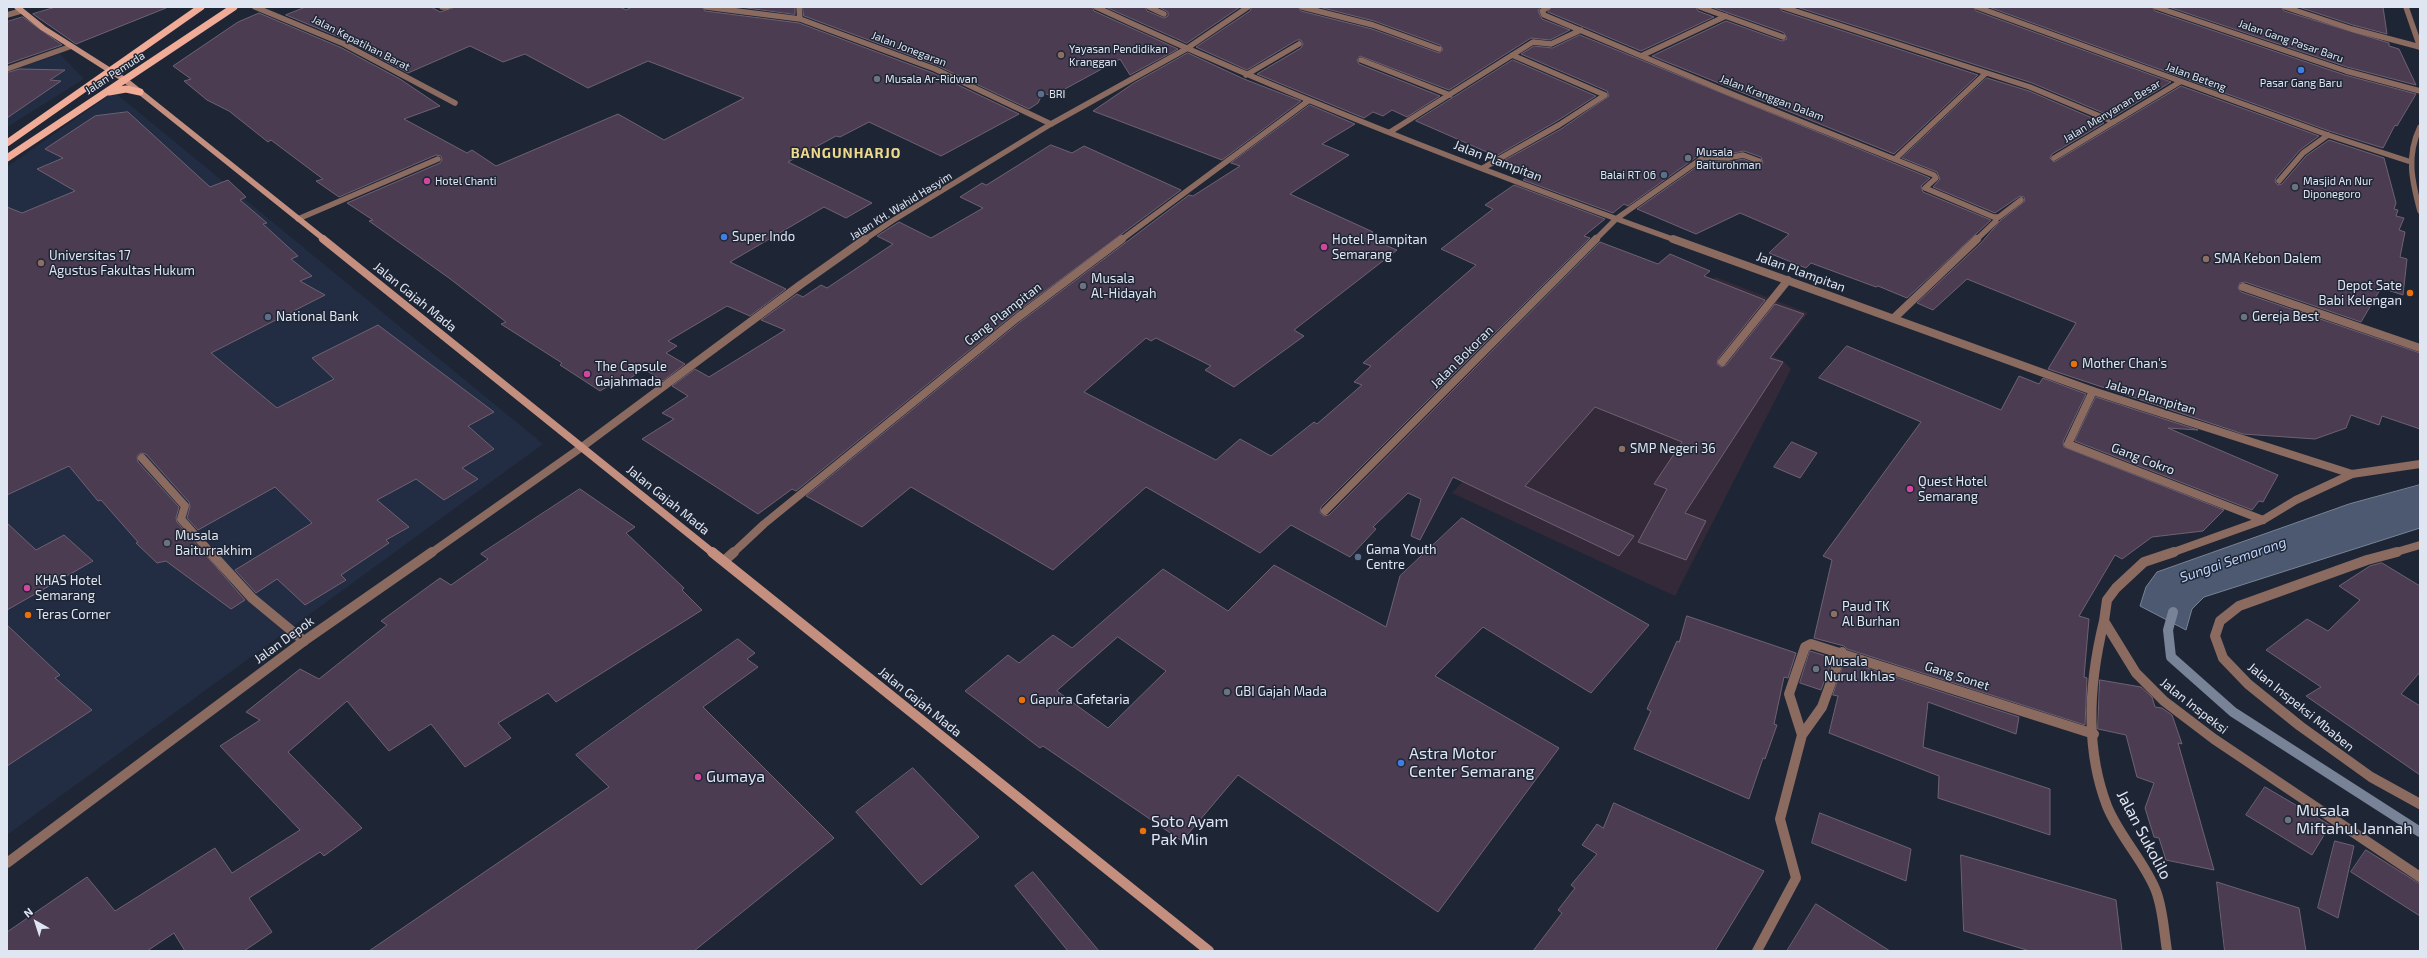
<!DOCTYPE html>
<html>
<head>
<meta charset="utf-8">
<style>
  body { margin:0 }
  #map { position:relative; width:2427px; height:958px; overflow:hidden; background:#1e2636; font-family:"Exo 2",sans-serif }
  canvas { display:block }
  .frame { position:absolute; inset:0; border:8px solid #e0e6f1; pointer-events:none }
  .north { position:absolute; left:16px; top:902px; width:40px; height:40px; -webkit-text-stroke:3px #1e2636; paint-order:stroke; rotate:321deg; font-size:11px; font-weight:700; line-height:16px; text-align:center; color:#e0e6f1 }
  .north::after { content:''; display:block; margin:auto; width:14px; height:18px; background:#e0e6f1; clip-path:polygon(50% 0,100% 100%,50% 72%,0 100%) }
</style>
</head>
<body>
<div id="map">
<canvas width="2427" height="958"></canvas>
<div class="frame"></div>
<div class="north">N</div>
</div>
<script>
const g = document.querySelector('canvas').getContext('2d');
g.lineJoin = 'round';
function fill(path, color) { g.fillStyle = color; g.fill(path, 'evenodd'); }
function stroke(path, color, width, dash) { g.strokeStyle = color; g.lineWidth = width; g.lineCap = dash ? 'butt' : 'round'; g.setLineDash(dash || []); g.stroke(path); }
function drawText(font, color, halo, rows, align = 'center') {
  g.font = font + ' "Exo 2",sans-serif'; g.lineWidth = 3; g.setLineDash([]); g.textBaseline = 'middle'; g.strokeStyle = halo; g.fillStyle = color; for (const [text, x, y, turn = 0] of rows) {
    g.save(); g.translate(x, y); g.rotate((+turn || 0) * Math.PI / 180); g.textAlign = isNaN(turn) ? turn : align; if (halo) g.strokeText(text, 0, 0); g.fillText(text, 0, 0); g.restore();
  }
}
const built = new Path2D(`
  M60,54L84,79L7,127V72Z
  M114,92L543,444L7,835V167Z`);
const education = new Path2D(`
  M1715,277L1808,313L1773,356L1783,361L1791,369L1675,596L1452,493L1535,406L1675,324Z`);
const water = new Path2D(`
  M2420,485V528L2204,597L2192,609L2186,630L2140,606L2146,587L2157,572L2349,504Z`);
const stream = new Path2D(`
  M2173,612L2168,630L2171,657L2233,712L2420,832`);
const building = new Path2D(`
  M56,7H166V8L76,44L33,14Z
  M306,7H431L440,12L455,7H620L626,10L632,7H702L705,11L799,23L933,73L1019,114L941,156L869,122L840,137L836,136L788,162L872,203L846,218L824,207L730,262L786,289L750,316L727,306L668,341L677,346L666,353L685,364L663,381L644,369L624,382L620,379L600,391L560,365L562,363L501,324L506,322L449,278L369,221L373,220L347,203L440,163L442,160L441,156L436,155L339,197L316,181L323,179L271,140L268,142L229,111L207,100L184,81L191,79L173,66L238,22L259,13L342,48L400,79L440,106L404,119L467,153L472,150L496,166L618,114L664,140L744,98L648,61L588,88L525,54L503,62L470,46L408,73L346,40L286,15Z
  M740,7H795V14Z
  M803,7H1092L1094,11L1178,49L1130,75L1120,59L1052,96L1043,93L1038,103L1029,109L936,65L804,16Z
  M1106,7H1145L1147,11L1164,18L1168,16V12L1159,7H1240L1187,43Z
  M1252,7H1298L1301,11L1372,29L1439,53L1443,50L1440,45L1374,21L1319,7H1540L1538,11L1542,19L1570,30L1550,40L1531,38L1449,90L1360,56L1357,60L1359,64L1440,96L1407,117L1392,110L1383,116L1373,112L1364,118L1257,74L1301,48L1303,44L1301,40H1297L1247,70L1196,47L1250,11Z
  M1552,7H1696L1698,11L1714,17L1641,51L1548,12Z
  M1712,7H1779L1782,11L1978,75L1894,154L1652,56L1726,21L1782,41L1787,39L1784,33Z
  M1797,7H1973L1976,11L2171,82L2113,117L2032,83Z
  M1989,7H2152L2155,11L2345,75L2416,94L2397,126L2395,125L2383,148L2329,131Z
  M2169,7H2281L2284,11L2389,43V46L2399,49L2416,85L2347,67Z
  M2299,7H2383L2387,34L2353,25Z
  M23,17L62,45L7,64V22Z
  M1580,35L1930,178L1921,186L1923,192L1991,220L1907,298L1878,286L1876,287L1811,263L1806,268L1769,253L1789,234L1740,213L1696,234L1637,209L1705,161L1728,162L1743,159L1758,165L1763,163L1761,157L1744,151L1728,154L1702,153L1628,206L1624,204L1613,213L1523,180L1533,173L1505,160L1561,129L1609,96L1607,91L1521,54L1534,46L1552,48Z
  M1188,53L1244,79L1301,101L1222,160L1093,111L1134,83Z
  M1513,60L1596,96L1557,121L1496,156L1416,121Z
  M20,69L65,70L50,80L61,81L7,118V73Z
  M1987,78L2029,91L2104,123L2052,154L2050,158L2054,162L2181,86L2319,136L2300,150L2276,178L2275,182L2278,185L2282,184L2306,156L2329,140L2384,158L2396,203L2394,209L2398,210L2396,216L2404,218L2399,230L2405,232L2400,257L2407,259L2403,295L2381,288L2361,322L2245,282L2240,283L2238,288L2241,292L2420,353V429L2382,416L2379,425L2351,415L2346,428L2315,439L2243,434L2048,369L2076,323L1967,279L1933,310L1917,303L1981,243L2000,221L2025,201L2024,197L2020,196L1995,213L1933,187L1940,179L1937,172L1902,158Z
  M1310,105L1355,124L1322,144L1349,155L1290,194L1373,232L1366,237L1397,250L1294,330L1304,336L1234,387L1205,370L1211,366L1156,338L1151,341L1146,338L1084,392L1216,460L1240,439L1271,456L1314,422L1317,424L1362,385L1354,382L1371,366L1363,363L1476,265L1441,249L1493,209L1485,205L1514,185L1605,219L1584,236L1590,238L1321,507L1320,513L1324,516L1329,515L1600,242L1658,264L1670,254L1710,271L1704,276L1765,300L1718,359L1717,364L1721,367L1726,365L1775,304L1804,314L1770,358L1783,362L1685,513L1706,521L1686,560L1638,542L1667,489L1654,484L1682,442L1595,407L1525,486L1634,536L1619,556L1453,477L1420,540L1411,536L1421,499L1408,493L1373,527L1376,529L1350,557L1291,525L1260,553L1146,487L1053,570L911,487L862,527L806,496L1020,322L1189,195L1193,196L1240,166L1231,163Z
  M128,112L210,187L228,180L246,197L240,200L267,223L263,224L298,256L291,259L312,276L300,281L325,295L211,353L277,408L334,379L312,358L378,325L494,412L468,426L494,449L462,468L478,479L444,500L416,479L377,500L409,527L386,540L389,543L341,575L346,580L305,605L277,579L256,593L235,570L312,523L275,487L198,530L187,518L190,507L189,502L146,454L141,453L137,456L138,462L179,507L176,518L177,522L245,600L231,609L166,561L157,563L136,543L138,542L101,500L98,501L69,466L7,495V207L22,213L75,191L37,169L63,158L45,149L95,116Z
  M1051,145L1072,153L1084,146L1181,190L1014,314L796,491L792,489L758,514L642,439L674,419L662,413L688,396L672,386L695,369L709,377L785,330L761,320L797,294L803,297L821,285L827,288L893,244L877,236L899,222L931,238L983,208L960,197L982,183L986,185Z
  M1847,346L2001,410L2019,376L2039,384L2043,378L2086,394L2063,442L2064,447L2224,510L2203,531L2152,537L2122,559L2115,555L2079,616L2089,619L2084,677L2087,678L2085,725L1847,649L1844,646L1814,638L1832,560L1823,556L1921,422L1819,378Z
  M2096,397L2198,430L2168,428L2278,475L2263,502L2259,501L2252,510L2075,441Z
  M1792,442L1817,453L1800,478L1774,467Z
  M580,489L635,527L626,533L684,588L682,590L702,610L556,702L548,693L498,723L511,738L465,767L431,724L389,751L347,701L288,752L362,828L324,856L320,852L249,898L272,932L244,951H185L174,933L147,951H7V932L87,877L115,911L215,848L232,873L300,830L220,746L260,720L246,712L300,669L319,679L387,625L381,621L440,578L451,585L488,559L481,554Z
  M1462,518L1649,625L1591,693L1483,627L1435,676L1559,748L1438,912L1238,775L1182,841L1043,746L1040,748L965,691L1008,655L1019,663L1053,635L1072,648L1163,569L1228,611L1274,565L1386,627L1400,576ZM1118,637L1166,671L1108,728L1057,691Z
  M7,523L36,550L64,535L93,561L7,610Z
  M2382,563L2420,586V672L2401,694L2420,706V775L2306,696L2321,687L2266,650L2307,619L2328,631L2360,600L2339,586L2370,566Z
  M1687,616L1796,653L1788,678L1784,677L1774,724L1777,725L1765,759L1763,758L1749,799L1634,749L1651,711L1647,709L1677,641L1679,642Z
  M7,625L60,675L55,678L92,710L7,766Z
  M738,639L755,653L747,659L758,667L703,707L834,838L694,951H369L609,787L576,755Z
  M1810,651L1833,658L1821,690L1800,683Z
  M1845,661L2019,717L2016,734L1928,702L1923,747L2050,789V835L1938,798L1939,776L1829,733L1838,696L1833,695Z
  M2100,680L2141,687L2152,697L2155,707L2162,708L2172,715L2182,744L2178,743L2214,870L2166,860L2159,838L2154,837L2145,808L2154,783L2137,777L2126,735L2098,729Z
  M913,768L979,837L921,885L856,812Z
  M2265,787L2330,825L2312,855L2246,815Z
  M1614,803L1764,871L1715,951H1533L1562,913L1558,910L1575,888L1571,885L1597,854L1582,845L1597,824L1603,828Z
  M1820,813L1911,849L1906,881L1812,843Z
  M2335,841L2354,846L2338,918L2318,908Z
  M2366,850L2420,884V916L2351,872Z
  M1961,855L2116,900L2122,951H2030L1964,931Z
  M1033,872L1099,951H1068L1015,886Z
  M2217,882L2299,908L2306,951H2225Z
  M1816,904L1890,951H1787Z`);
const minorFar2 = new Path2D(`
  M255,7L344,44L455,103
  M442,7H447
  M706,7L800,19L935,69L1051,124
  M799,7L800,19
  M1149,7L1164,14
  M1302,7L1373,25L1439,49
  M1548,7L1542,11L1544,15L1727,92L1934,175L1936,178L1925,188L1996,218V221L1976,240
  M1700,7L1783,37
  M1783,7L2030,87L2114,122
  M2156,7L2346,71L2420,91
  M2285,7L2352,29L2420,47
  M7,15L21,11
  M1643,55L1726,16
  M1361,60L1450,95
  M7,69L69,47
  M1246,75L1299,44
  M1390,132L1533,42L1551,44L1581,30
  M2054,158L2180,82
  M1895,159L1985,74
  M1483,168L1559,125L1605,95L1512,55
  M2279,181L2303,153L2328,135
  M1995,217H1999L2021,200
  M298,219L438,159
  M1121,240L1308,101
  M1595,240L1616,219L1704,157L1728,158L1743,155L1759,161`);
const minorFar1 = new Path2D(`
  M2243,287L2420,348
  M1894,318L1977,239
  M1722,362L1788,280
  M2093,391L2068,444L2263,520
  M142,458L185,506L181,519L211,553
  M1325,511L1596,239
  M733,553L764,524L1017,318L1122,239
  M2171,553L2263,520L2296,500L2352,474
  M2393,553L2420,545`);
const minor = new Path2D(`
  M210,552L252,598L304,641
  M2174,552L2144,562L2116,588L2107,600L2104,621L2136,673L2164,701L2214,739L2420,877
  M2397,552L2367,560L2239,606L2220,621L2215,636L2223,658L2248,684L2300,726L2371,777L2420,804
  M724,561L734,552
  M2104,621C2089,682 2084,746 2107,806C2119,836 2145,862 2156,891C2163,909 2164,932 2167,951
  M1802,735L1789,694L1805,647L1811,644L2094,734
  M1757,951L1796,878L1780,819L1802,735L1822,707L1842,652`);
const tertiaryFar2 = new Path2D(`
  M1096,7C1285,95 1480,170 1675,240
  M1977,7L2328,135L2408,161
  M2406,7L2420,47
  M2420,127C2406,156 2412,181 2420,211
  M864,240L892,221L1051,124L1186,49L1248,7`);
const tertiaryFar1 = new Path2D(`
  M1673,239L2093,391L2352,474L2420,464
  M431,553L582,447L800,285L865,239`);
const tertiary = new Path2D(`
  M7,863L304,641L432,552`);
const secondaryFar2 = new Path2D(`
  M17,7L43,28L125,80L325,240`);
const secondaryFar1 = new Path2D(`
  M323,239L713,553`);
const secondary = new Path2D(`
  M712,552L1209,951`);
const primary = new Path2D(`
  M109,92L126,89L140,92
  M7,143L201,7
  M7,158L234,7`);
const markers = [
  [1061,55,4,"#8d6e63"],
  [2301,70,4,"#3f7fe0"],
  [877,79,4,"#6b7280"],
  [1041,94,4,"#5c6f8a"],
  [1688,158,4,"#6b7280"],
  [1664,175,4,"#5c6f8a"],
  [427,181,4,"#d1479c"],
  [2295,187,4,"#6b7280"],
  [724,237,4,"#3f7fe0"],
  [1324,247,4,"#d1479c"],
  [2206,259,4,"#8d6e63"],
  [41,263,4,"#8d6e63"],
  [1083,286,4,"#6b7280"],
  [2410,293,4,"#e8710a"],
  [268,317,4,"#5c6f8a"],
  [2244,317,4,"#6b7280"],
  [2074,364,4,"#e8710a"],
  [587,374,4,"#d1479c"],
  [1622,449,4,"#8d6e63"],
  [1910,489,4,"#d1479c"],
  [167,543,4,"#6b7280"],
  [1358,557,4,"#5c6f8a"],
  [27,588,4,"#d1479c"],
  [1834,614,4,"#8d6e63"],
  [28,615,4,"#e8710a"],
  [1816,669,4,"#6b7280"],
  [1227,692,4,"#6b7280"],
  [1022,700,4,"#e8710a"],
  [1401,763,4,"#3f7fe0"],
  [698,777,4,"#d1479c"],
  [2288,820,4,"#6b7280"],
  [1143,831,4,"#e8710a"]
];
const farStreetnames = [
  ["Jalan Gang Pasar Baru",2291,41,19],
  ["Jalan Kepatihan Barat",361,43,27],
  ["Jalan Jonegaran",909,49,21],
  ["Jalan Pemuda",115,73,-33],
  ["Jalan Beteng",2196,77,20],
  ["Jalan Kranggan Dalam",1772,98,21],
  ["Jalan Menyanan Besar",2112,111,-31],
  ["Jalan KH. Wahid Hasyim",901,206,-32]
];
const farPoinames = [
  ["Yayasan Pendidikan",1069,49],
  ["Kranggan",1069,62],
  ["Musala Ar-Ridwan",885,79],
  ["Pasar Gang Baru",2301,83,"center"],
  ["BRI",1049,94],
  ["Musala",1696,152],
  ["Baiturohman",1696,165],
  ["Balai RT 06",1656,175,"right"],
  ["Hotel Chanti",435,181],
  ["Masjid An Nur",2303,181],
  ["Diponegoro",2303,194]
];
const streetNames = [
  ["Jalan Plampitan",1498,161,21],
  ["Jalan Plampitan",1801,272,20],
  ["Jalan Gajah Mada",415,297,39],
  ["Gang Plampitan",1003,314,-38],
  ["Jalan Bokoran",1462,357,-45],
  ["Jalan Plampitan",2151,397,17],
  ["Gang Cokro",2143,459,21],
  ["Jalan Gajah Mada",668,500,39],
  ["Jalan Depok",284,640,-36],
  ["Gang Sonet",1957,676,18],
  ["Jalan Gajah Mada",920,702,39],
  ["Jalan Inspeksi",2194,706,38],
  ["Jalan Inspeksi Mbaben",2301,707,39]
];
const poiNames = [
  ["Super Indo",732,237],
  ["Hotel Plampitan",1332,240],
  ["Semarang",1332,255],
  ["Universitas 17",49,256],
  ["Agustus Fakultas Hukum",49,271],
  ["SMA Kebon Dalem",2214,259],
  ["Musala",1091,279],
  ["Al-Hidayah",1091,294],
  ["Depot Sate",2402,286,"right"],
  ["Babi Kelengan",2402,301,"right"],
  ["National Bank",276,317],
  ["Gereja Best",2252,317],
  ["Mother Chan's",2082,364],
  ["The Capsule",595,367],
  ["Gajahmada",595,382],
  ["SMP Negeri 36",1630,449],
  ["Quest Hotel",1918,482],
  ["Semarang",1918,497],
  ["Musala",175,536],
  ["Baiturrakhim",175,551],
  ["Gama Youth",1366,550],
  ["Centre",1366,565],
  ["KHAS Hotel",35,581],
  ["Semarang",35,596],
  ["Paud TK",1842,607],
  ["Al Burhan",1842,622],
  ["Teras Corner",36,615],
  ["Musala",1824,662],
  ["Nurul Ikhlas",1824,677],
  ["GBI Gajah Mada",1235,692],
  ["Gapura Cafetaria",1030,700]
];
const farDistrictnames = [
  ["BANGUNHARJO",846,153]
];
const waterNames = [
  ["Sungai Semarang",2233,560,-19]
];
const nearPoinames = [
  ["Astra Motor",1409,754],
  ["Center Semarang",1409,772],
  ["Gumaya",706,777],
  ["Musala",2296,811],
  ["Miftahul Jannah",2296,829],
  ["Soto Ayam",1151,822],
  ["Pak Min",1151,840]
];
const nearStreetnames = [
  ["Jalan Sukolilo",2144,835,62]
];
fill(built, '#222d43');
fill(education, '#342938');
fill(water, '#4c5970');
stroke(water, '#788397', 1);
stroke(stream, '#788397', 10);
fill(building, '#4c3c51');
stroke(building, '#6e6172', 1);
stroke(minorFar2, '#8b6a60', 5.5);
stroke(minorFar1, '#8b6a60', 8);
stroke(minor, '#8b6a60', 10);
stroke(tertiaryFar2, '#8b6a60', 5.5);
stroke(tertiaryFar1, '#8b6a60', 8);
stroke(tertiary, '#8b6a60', 10);
stroke(secondaryFar2, '#c48f7f', 5.5);
stroke(secondaryFar1, '#c48f7f', 8);
stroke(secondary, '#c48f7f', 10);
stroke(primary, '#f1ac98', 7);
for (const [x, y, r, color] of markers) { const dot = new Path2D(); dot.arc(x, y, r, 0, 2 * Math.PI); g.fillStyle = color; g.fill(dot); stroke(dot, '#1e2636', 1.5); }
drawText('11px', '#e0e6f1', '#1e2636', farStreetnames);
drawText('11px', '#e0e6f1', '#1e2636', farPoinames, 'left');
drawText('13px', '#e0e6f1', '#1e2636', streetNames);
drawText('13px', '#e0e6f1', '#1e2636', poiNames, 'left');
g.letterSpacing = '1px';
drawText('bold 14px', '#efd98c', '#1e2636', farDistrictnames);
g.letterSpacing = '0px';
drawText('italic 14px', '#c0d6fc', '#1e2636', waterNames);
drawText('16px', '#e0e6f1', '#1e2636', nearPoinames, 'left');
drawText('16px', '#e0e6f1', '#1e2636', nearStreetnames);
</script>
</body>
</html>
